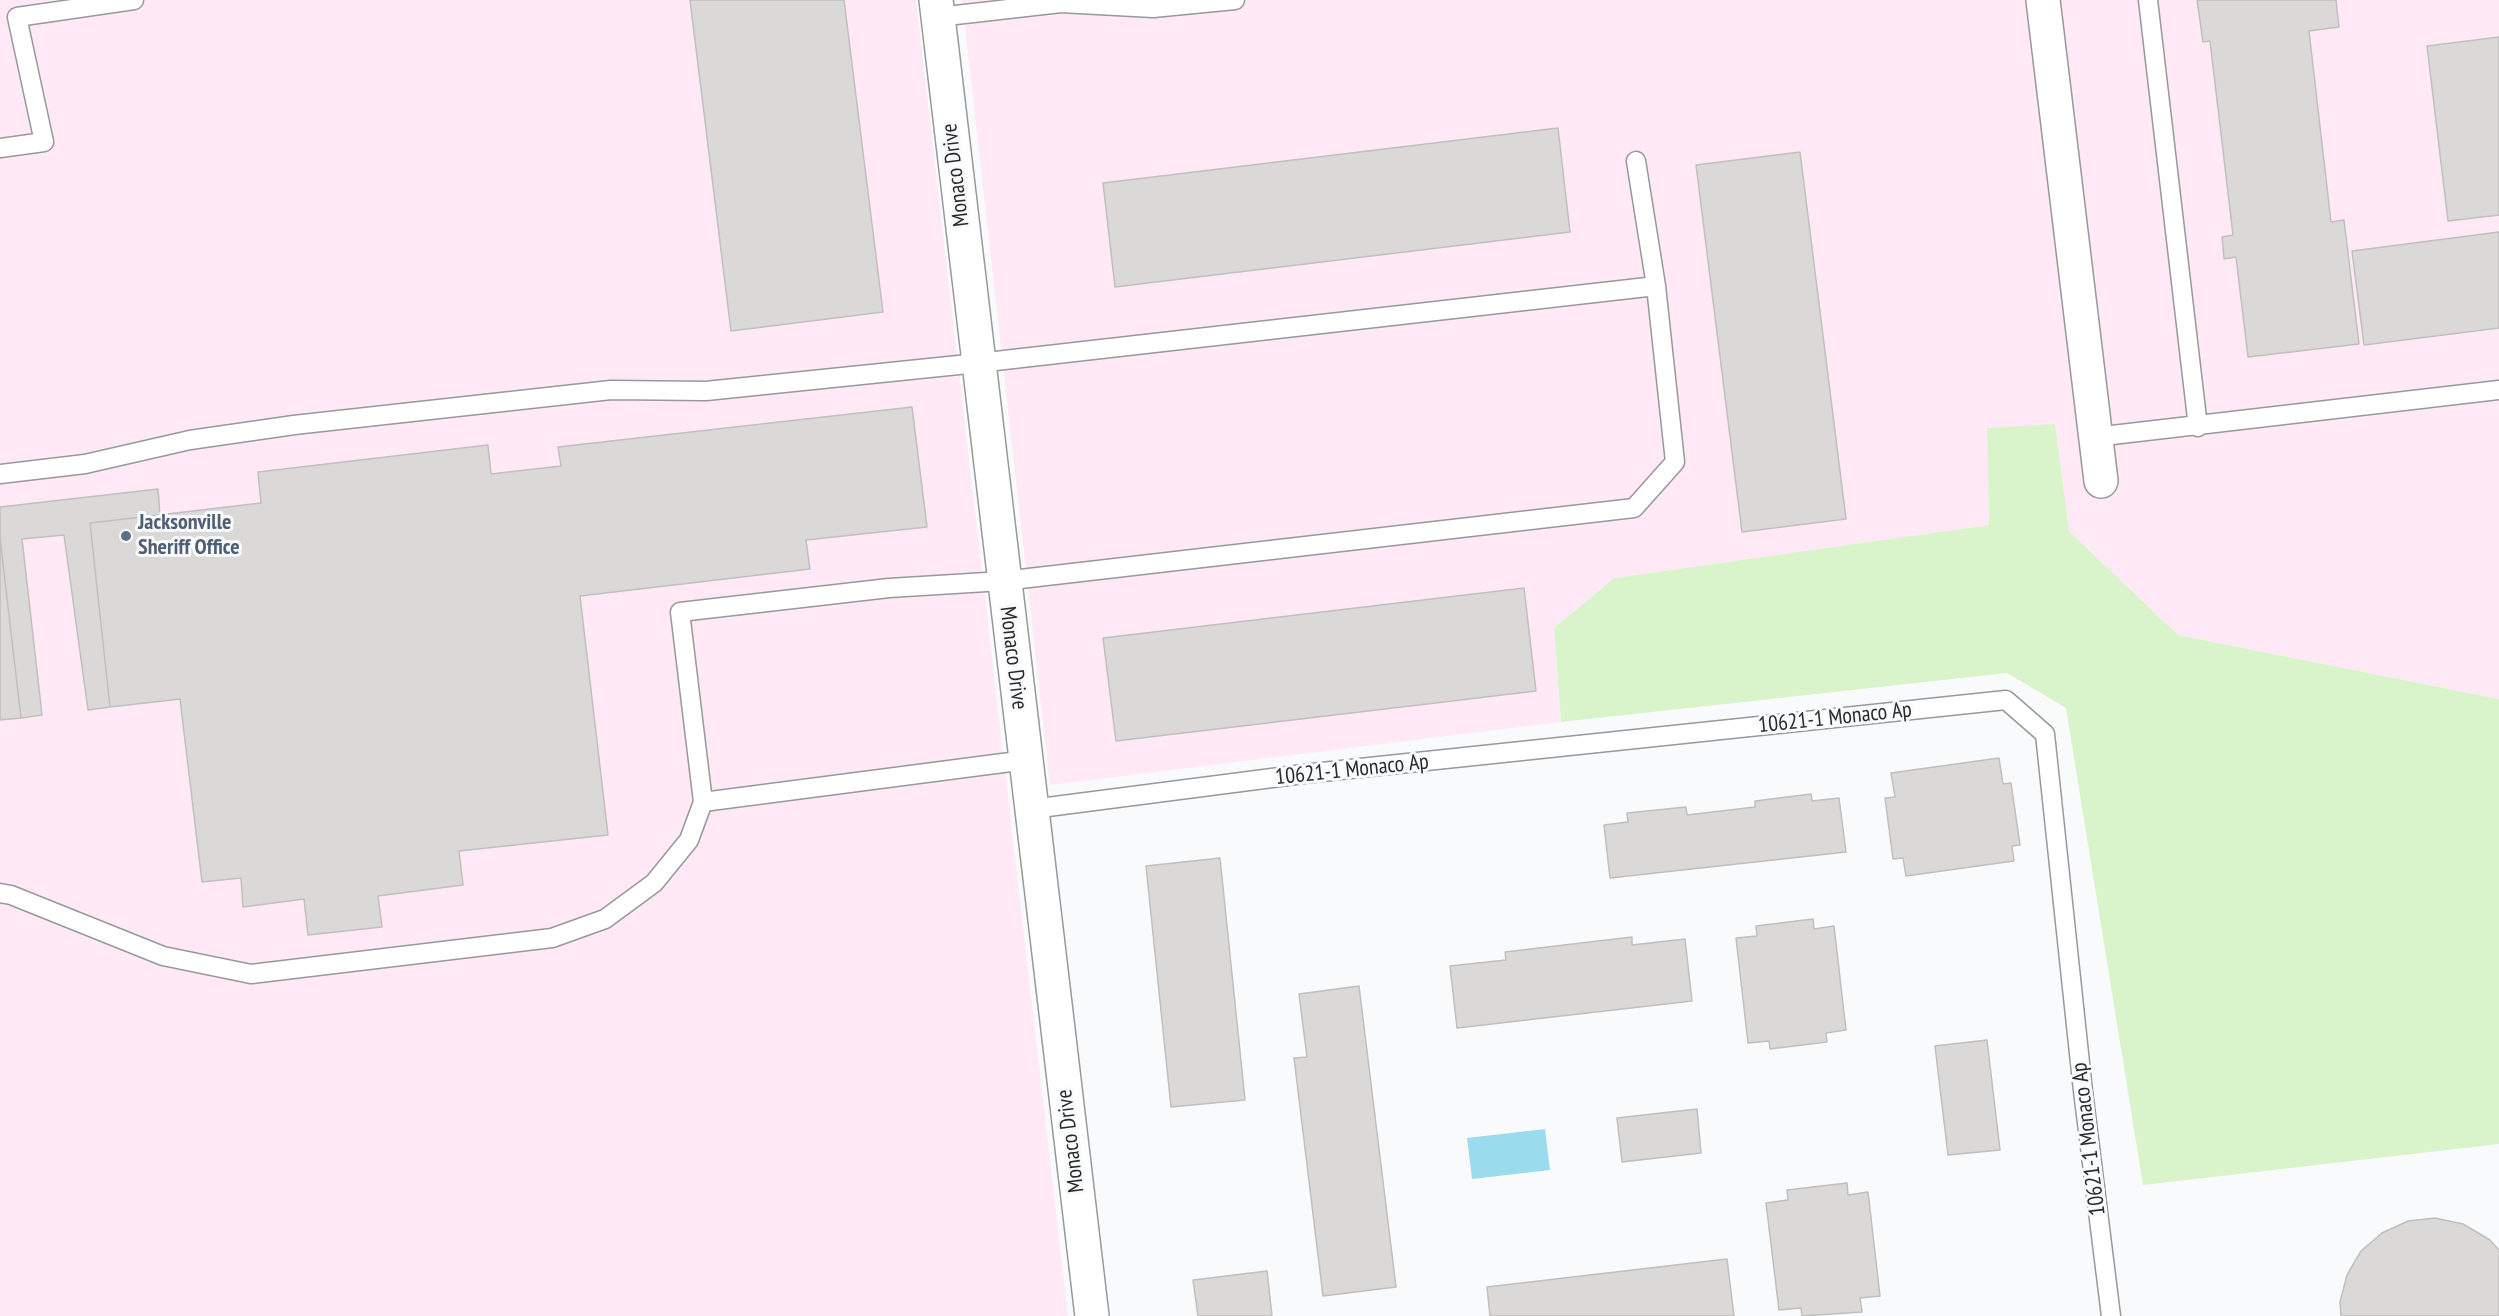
<!DOCTYPE html>
<html>
<head>
<meta charset="utf-8">
<style>
  body { margin:0 }
  canvas { display:block; background:#f9fafc }
</style>
</head>
<body>
<canvas width="2499" height="1316"></canvas>
<script>
const g = document.querySelector('canvas').getContext('2d');
g.lineJoin = 'round';
function fill(path, color) { g.fillStyle = color; g.fill(path, 'evenodd'); }
function stroke(path, color, width, dash) { g.strokeStyle = color; g.lineWidth = width; g.lineCap = dash ? 'butt' : 'round'; g.setLineDash(dash || []); g.stroke(path); }
function drawText(font, color, halo, rows, align = 'center') {
  g.font = font + ' "PT Sans Narrow",sans-serif'; g.lineWidth = 6; g.setLineDash([]); g.textBaseline = 'middle'; g.strokeStyle = halo; g.fillStyle = color; for (const [text, x, y, turn = 0] of rows) {
    g.save(); g.translate(x, y); g.rotate((+turn || 0) * Math.PI / 180); g.textAlign = isNaN(turn) ? turn : align; if (halo) g.strokeText(text, 0, 0); g.fillText(text, 0, 0); g.restore();
  }
}
const commercial = new Path2D(`
  M0,0H916L1068,1316H0Z
  M962,0H2499V699L2178,635L2069,531L2055,425L1988,428L1989,525L1614,578L1554,628L1561,722L1050,785Z`);
const green = new Path2D(`
  M2055,424L2069,531L2178,635L2499,699V1144L2143,1185L2066,708L2007,673L1561,722L1554,628L1614,578L1989,525L1987,428Z`);
const water = new Path2D(`
  M1545,1129L1550,1170L1472,1179L1467,1138Z`);
const building = new Path2D(`
  M690,0H844L883,312L731,331Z
  M2197,0H2336L2339,27L2309,31L2331,222L2344,220L2359,344L2248,357L2236,257L2224,259L2222,237L2233,235L2210,41L2203,42Z
  M2499,37V215L2448,221L2427,46Z
  M1558,128L1570,232L1115,287L1103,183Z
  M1800,152L1846,519L1742,532L1696,165Z
  M2499,232V328L2364,345L2352,251Z
  M912,407L927,527L806,540L810,569L580,596L608,835L459,851L463,885L378,896L382,927L308,935L304,899L243,907L241,878L202,882L180,699L110,707L90,523L261,503L258,472L488,445L491,474L561,466L558,447Z
  M158,489L160,515L90,523L110,707L88,710L64,535L22,539L42,715L21,718L0,538V507Z
  M0,538L21,718L0,720Z
  M1524,588L1536,691L1116,741L1103,638Z
  M1999,758L2003,784L2011,783L2020,845L2012,846L2014,861L1906,876L1903,858L1893,859L1885,798L1895,797L1891,773Z
  M1811,794L1812,801L1839,798L1846,852L1610,878L1604,825L1628,822L1627,813L1686,807L1687,815L1755,807V801Z
  M1220,858L1245,1100L1171,1107L1146,866Z
  M1813,919L1814,929L1834,926L1846,1030L1826,1033L1827,1042L1770,1049L1769,1041L1748,1043L1736,938L1757,936L1756,926Z
  M1632,937V945L1685,939L1692,1001L1457,1028L1450,966L1506,960L1505,952Z
  M1359,986L1396,1287L1323,1296L1294,1058L1307,1057L1299,994Z
  M1987,1040L2000,1150L1948,1155L1935,1046Z
  M1697,1109L1701,1153L1622,1162L1617,1118Z
  M1847,1183L1848,1195L1868,1192L1880,1296L1860,1298L1862,1312L1802,1316L1801,1308L1779,1310L1766,1203L1788,1200L1787,1190Z
  M2435,1218L2463,1224L2490,1240L2499,1250V1316H2341L2340,1302L2347,1275L2361,1251L2382,1233L2408,1221Z
  M1727,1259L1734,1316H1490L1487,1287Z
  M1267,1271L1272,1316H1198L1193,1280Z`);
const service = new Path2D(`
  M2148,0L2198,427
  M938,17L1061,3L1153,8L1235,0
  M0,148L44,142L17,17L134,0
  M1636,161L1656,286
  M2095,437L2499,390
  M0,474L85,464L190,440L294,425L611,390L706,391L978,363L1656,286L1675,462L1634,508L1003,581L889,588L680,612L703,802
  M1032,809L1303,774L2006,700L2045,734L2083,1091L2111,1316
  M0,893L11,895L163,956L251,974L552,938L605,919L654,883L689,840L703,802L1026,760`);
const minor = new Path2D(`
  M2043,0L2101,481`);
const tertiary = new Path2D(`
  M936,0L1092,1316`);
const markers = [
  [126,536,6,"#5c6f8a"]
];
const streetNames = [
  ["Monaco Drive",956,175,-97],
  ["Monaco Drive",1013,658,83],
  ["10621-1 Monaco Ap",1835,718,-6],
  ["10621-1 Monaco Ap",1352,770,-6],
  ["10621-1 Monaco Ap",2089,1139,-97],
  ["Monaco Drive",1071,1141,-97]
];
const serviceNames = [
  ["Jacksonville",138,523],
  ["Sheriff Office",138,548]
];
fill(commercial, '#ffe9f6');
fill(green, '#d9f4ca');
fill(water, '#9adced');
fill(building, '#dbd9d8');
stroke(building, '#c0bfbd', 1.5);
stroke(service, '#97989a', 21);
stroke(minor, '#97989a', 36);
stroke(tertiary, '#97989a', 36);
stroke(service, '#fff', 18);
stroke(minor, '#fff', 33);
stroke(tertiary, '#fff', 33);
for (const [x, y, r, color] of markers) { const dot = new Path2D(); dot.arc(x, y, r, 0, 2 * Math.PI); g.fillStyle = color; g.fill(dot); stroke(dot, '#f9fafc', 2); }
drawText('22px', '#2a2a2b', '#f9fafc', streetNames);
drawText('bold 22px', '#4e5e75', '#f9fafc', serviceNames, 'left');
</script>
</body>
</html>
